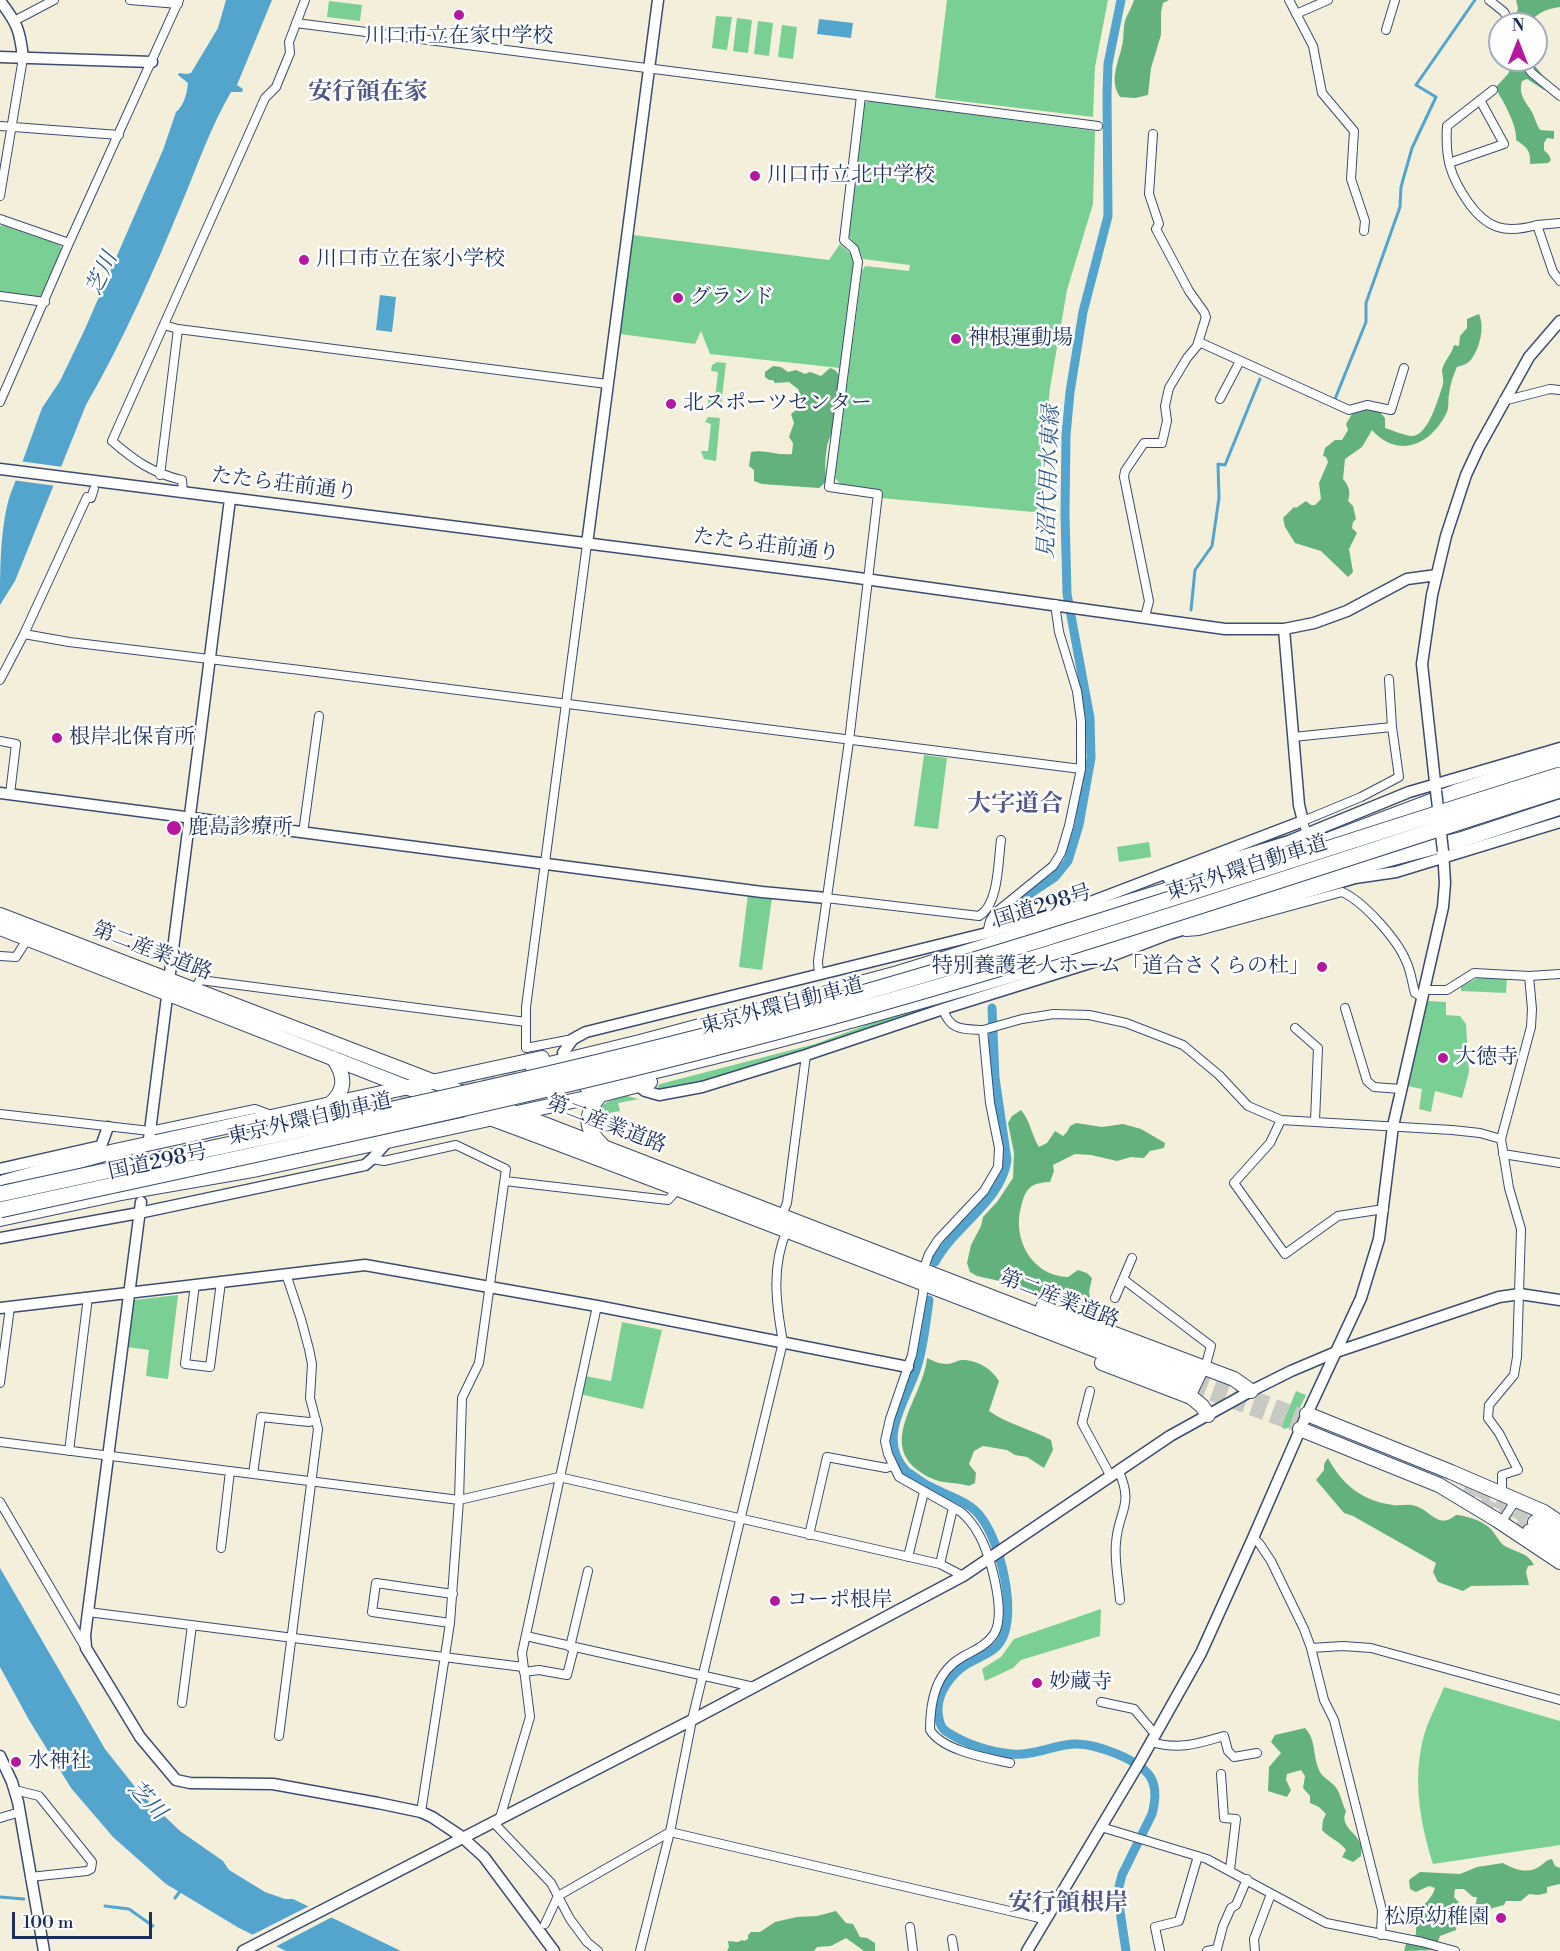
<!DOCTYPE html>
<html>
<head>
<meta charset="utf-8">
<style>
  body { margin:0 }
  #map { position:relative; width:1560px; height:1951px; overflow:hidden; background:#f3efdb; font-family:"Libre Bodoni",serif }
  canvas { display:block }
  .north { position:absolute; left:1488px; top:12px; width:60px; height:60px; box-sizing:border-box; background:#fff; border:2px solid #a4acbf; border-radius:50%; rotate:0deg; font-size:16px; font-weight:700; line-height:24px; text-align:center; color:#1b2f5e }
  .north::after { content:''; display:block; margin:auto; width:21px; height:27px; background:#b5179e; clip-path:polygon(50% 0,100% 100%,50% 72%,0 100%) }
  .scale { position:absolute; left:12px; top:1912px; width:140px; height:27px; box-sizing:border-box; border:3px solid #1b2f5e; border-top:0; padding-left:8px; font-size:18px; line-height:21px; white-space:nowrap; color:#1b2f5e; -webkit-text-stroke:4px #fff; paint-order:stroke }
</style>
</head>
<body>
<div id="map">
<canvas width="1560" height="1951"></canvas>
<div class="north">N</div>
<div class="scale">100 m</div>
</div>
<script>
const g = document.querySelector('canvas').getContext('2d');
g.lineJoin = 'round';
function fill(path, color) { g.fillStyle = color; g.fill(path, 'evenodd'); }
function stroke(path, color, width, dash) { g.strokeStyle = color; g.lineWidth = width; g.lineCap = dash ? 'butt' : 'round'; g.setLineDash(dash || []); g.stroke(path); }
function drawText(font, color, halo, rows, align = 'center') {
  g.font = font + ' "Libre Bodoni","Noto Serif JP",serif'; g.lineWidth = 5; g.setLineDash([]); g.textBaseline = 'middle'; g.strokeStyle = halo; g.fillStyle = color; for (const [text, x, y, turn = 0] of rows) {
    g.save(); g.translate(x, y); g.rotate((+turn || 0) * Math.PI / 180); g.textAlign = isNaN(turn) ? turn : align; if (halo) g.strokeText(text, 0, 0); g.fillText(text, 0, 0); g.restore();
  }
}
const green = new Path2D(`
  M947,0H1108L1095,67L1093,117L935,98Z
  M329,1L362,5L360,21L327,17Z
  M716,16L732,17L727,50L712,48Z
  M737,18L752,20L748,53L733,51Z
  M758,21L773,23L769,56L754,54Z
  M782,25L797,27L793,59L778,57Z
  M869,101L1095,131L1093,204L1067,290L1050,388L1044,447V513L881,498V490L840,484L835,478L862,271L865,266L909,271L910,265L863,259L858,247L847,234L861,105Z
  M3,225L60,245L62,250L43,294L36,299L0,293V226Z
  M633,235L829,260L840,244L854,257L840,368L710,354L701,331L695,344L620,334Z
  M717,362L726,363L721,406L710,405L708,403V399H715L718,372L711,371L712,365Z
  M708,417L720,418L716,461L704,459L701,451H708L711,424L705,422Z
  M924,755L947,758L938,829L914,826Z
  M1149,842L1151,857L1119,862L1117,847Z
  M748,894L772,898L762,970L739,967Z
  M1481,976L1507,977L1506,993L1461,991V987Z
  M934,1000V1005L917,1014L720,1077L664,1090L657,1087L660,1084L815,1044Z
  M1428,1001L1446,1002V1015L1460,1016L1466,1024L1469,1072L1462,1098L1435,1091L1431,1112L1419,1109L1422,1089L1407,1086Z
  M627,1096L639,1099L618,1103L620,1111L594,1116C602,1102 612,1099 627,1096Z
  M178,1295L168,1379L146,1376L149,1350L127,1347L134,1300Z
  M622,1322L662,1330L643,1409L580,1394L585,1376L611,1381Z
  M1296,1391L1306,1395L1291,1427L1285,1429L1281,1427Z
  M1101,1609L1100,1636L1021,1660L1013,1668L985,1681L982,1669L1001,1657L1014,1639Z
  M1444,1687L1560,1721V1845L1433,1864C1419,1820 1411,1771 1427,1726C1432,1713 1439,1700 1444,1687Z`);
const forest = new Path2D(`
  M1134,0H1169L1163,3L1161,12V35L1151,68L1148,95L1135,98L1120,97C1108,79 1120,60 1123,41C1124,34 1123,25 1126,18C1129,11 1132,7 1134,0Z
  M1516,0H1560V7C1548,9 1536,12 1530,24H1514L1518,8Z
  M1514,60H1530L1545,78L1547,89L1544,90L1527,79L1522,81C1518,95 1526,102 1532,112C1535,118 1536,124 1540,130L1554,131V139L1547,138L1544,143V150L1549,155L1551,160L1548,163L1530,164C1531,151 1527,147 1516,140C1518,127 1503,100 1495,88L1508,74Z
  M1479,314C1485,327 1480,349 1470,361C1467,364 1461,366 1457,367C1453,376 1450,385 1449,394C1448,400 1449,407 1447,412C1432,444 1399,460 1372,430L1362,447L1345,459L1343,479C1349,486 1351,492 1348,501L1353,506L1356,519L1353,522L1352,528L1357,533L1349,549L1353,572L1348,577L1321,551L1295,543L1285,527L1283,518L1294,507L1296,508L1306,501L1311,505H1315L1321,499L1319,483L1328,462L1326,457L1323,456L1325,448L1335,440H1342L1348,430L1346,424L1352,414L1366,410L1379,411L1385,418V428C1392,430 1403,435 1411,436C1428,438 1439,396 1443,384C1444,379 1442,375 1442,370C1444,361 1452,354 1454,345L1459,346L1460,336L1467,328V319Z
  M773,366L781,367L788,372L796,370L805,374L810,372L821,376L830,368L835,370L839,375L834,430C824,443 825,467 826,482L819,488L762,484L754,481V470L749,466L751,452C765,449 778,456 792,454L793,443L789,437L794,423L791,414L796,410L799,390L789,382L775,383L773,380H769L765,377V372Z
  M1021,1110C1031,1122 1031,1134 1039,1147L1047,1143L1055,1131L1063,1136L1067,1132L1070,1126L1076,1123L1102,1127L1123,1124L1141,1129L1165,1143L1164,1148L1150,1151L1144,1158L1131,1157L1117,1161L1091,1155L1075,1154L1053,1165L1054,1171L1050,1182C1045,1182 1037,1183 1032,1186C1025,1191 1023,1199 1021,1207C1012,1239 1032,1276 1068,1277L1078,1270L1087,1273L1092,1278L1089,1292L1090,1297L1084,1312L1060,1303L1029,1295L1004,1282L977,1276L970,1272L967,1263L971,1245L981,1226L983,1217L997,1202L1013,1178L1014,1153L1008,1123L1012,1116Z
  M927,1358C933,1361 940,1364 947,1364C952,1364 956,1361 961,1360C976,1359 992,1369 999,1381L989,1411C1007,1424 1031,1429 1051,1440L1053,1450L1044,1468L1027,1457L1015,1455L1007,1450L983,1446L974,1451L969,1464L976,1473L975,1483L969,1486C957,1482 944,1484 933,1479C869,1450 923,1401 927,1358Z
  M1328,1458C1342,1485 1363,1501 1393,1505C1401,1506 1408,1503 1416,1506C1431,1511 1439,1530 1456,1515C1469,1516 1487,1522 1494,1533C1498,1538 1501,1545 1507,1547C1518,1553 1528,1553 1534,1565L1528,1566L1526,1572L1529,1585L1471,1586L1463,1591L1438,1582L1433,1572L1436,1563L1353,1516L1344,1513L1316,1480L1324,1470V1464Z
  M1305,1728C1317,1741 1312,1756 1320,1772C1324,1779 1333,1782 1337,1789C1341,1795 1342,1804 1346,1811C1339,1827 1357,1832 1361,1845C1362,1849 1361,1852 1361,1856L1353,1862L1342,1857L1346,1850C1340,1841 1329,1838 1322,1830L1323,1820L1326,1814L1319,1807L1310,1803V1796L1303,1788L1305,1776L1301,1770L1287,1774L1286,1780L1291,1790L1287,1797L1268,1791L1269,1767L1281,1753L1271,1742L1275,1735Z
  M1552,1859L1555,1866L1560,1868V1884L1547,1887V1893L1538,1895L1529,1894L1521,1901H1506L1504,1905L1486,1910L1482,1917L1474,1913L1477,1897H1473L1464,1889H1455L1454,1897L1461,1905L1456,1930L1440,1936L1435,1950L1404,1951L1406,1944L1416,1934V1925L1422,1922L1424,1916L1419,1912C1424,1903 1432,1899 1435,1888L1429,1886L1416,1892L1410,1889L1409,1880L1420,1872L1460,1874L1477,1867L1503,1863C1513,1869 1529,1875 1540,1866C1545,1863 1546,1860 1552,1859Z
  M836,1911L846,1923L853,1924L860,1937L867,1938L875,1943V1951H864L846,1938L831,1946L817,1947L814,1951H727L729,1947L728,1941L738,1942L742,1940L744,1941L748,1939V1935L751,1932H760L775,1922L797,1917L817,1916Z`);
const water = new Path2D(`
  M226,0H272L237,85L243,89L242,92H231C210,128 197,167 181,205C153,273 123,341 86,405L15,581L0,605C0,570 0,515 14,485L42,408L60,381L85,329L163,150L176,112C184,106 187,93 188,83L178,75L179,73L186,74L191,73L218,28Z
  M819,19L853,23L851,38L817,34Z
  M380,295L396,297L392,332L376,330Z
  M0,1568L105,1749L139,1792L180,1831L223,1861L229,1870L265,1892L285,1899H293L401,1951H286L239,1928L166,1884L113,1837L71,1788L29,1720L0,1667Z`);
const pier = new Path2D(`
  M19,461L63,467L56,486L12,480Z
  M311,1905L334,1916L273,1948L250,1936Z`);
const stream = new Path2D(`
  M1335,399L1366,322V303L1400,207L1401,187L1412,148L1436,97L1416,85L1475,0
  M1191,610L1195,570L1212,546L1219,498L1218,464L1225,465L1260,379
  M0,1897L24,1899
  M175,1898L181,1890
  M105,1906L129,1909L153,1926`);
const canal = new Path2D(`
  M1016,903L1055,877L1068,861L1079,825L1091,758L1090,718L1067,594L1065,514L1066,435L1070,392L1083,312L1108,216L1107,93L1108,64L1121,0
  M935,1262C955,1225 1001,1202 1007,1160L995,1078L992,1008
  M929,1300C926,1321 924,1343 918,1364C908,1400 875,1437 906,1471C914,1476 921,1482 929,1486C945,1495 969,1501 980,1516C1000,1540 1018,1613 1001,1641C994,1653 978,1657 967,1664C951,1674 937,1693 938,1712C939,1720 940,1728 947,1732C965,1744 990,1752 1012,1754C1034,1756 1053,1745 1074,1744C1095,1743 1141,1760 1151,1778C1157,1789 1155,1803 1152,1814L1122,1875L1119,1887L1118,1898L1126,1951`);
const primaryTunnel = new Path2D(`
  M1196,1376L1317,1422
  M1192,1387L1311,1430
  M1479,1490L1535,1522
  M1462,1492L1530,1531`);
const trunkTunnel = new Path2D(`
  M338,1111L533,1068`);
const minor = new Path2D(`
  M130,0L178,4
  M1289,0L1313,46L1322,93L1354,131L1351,179L1365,221L1364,231
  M1489,0L1504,12L1510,24
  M1296,14L1328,0
  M16,20L54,0
  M296,23L1098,126
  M1386,30L1395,0
  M1522,60L1532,73L1560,96
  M1493,90L1447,126C1445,158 1450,176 1468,202C1487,229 1505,234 1537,225L1553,272L1560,281
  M0,126L119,135
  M1449,163L1504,144L1480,100
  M0,196L23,58
  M0,219L69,243
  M1537,225L1560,223
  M0,296L45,302
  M164,325L178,329L607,384
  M1199,342L1349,410L1367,405L1391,410L1404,368
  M1220,399L1240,361
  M1503,401L1550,389L1560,390
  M0,402L69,243L179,0
  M160,475L178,329
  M183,493L182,480C152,473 135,461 112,441L265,98L276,87L290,53L289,42L305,0
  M1145,617L1149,601L1124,477L1125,471L1144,443H1162L1167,421L1165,406L1169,388L1187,358L1197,346L1206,317L1204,312L1189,291L1156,229L1159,224L1149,194L1153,134
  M24,634L69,642L300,670L1081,769
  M0,680L24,634L87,497L91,498L94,489
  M1293,737L1392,727
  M0,741L16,744L10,794
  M1305,828L1303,821L1361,797L1399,777L1392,727L1389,679
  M303,833L319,716
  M826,898L979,916C999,905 998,861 1001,840
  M1186,932L1199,931L1342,892C1363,901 1397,939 1406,961C1411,971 1412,983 1415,993L1422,997
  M987,933L990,921L995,913L1053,866L1061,853L1069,826L1081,769V721L1077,691L1059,632L1055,604
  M0,956L16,957L28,938
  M819,975L818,961L849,741L878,494L829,487L858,262L854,249L844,240L861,96
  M1424,990H1447L1474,973L1529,976L1560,974
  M194,991L200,980L526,1022
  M1345,1008L1367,1081L1374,1087L1401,1089
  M943,1009C950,1031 963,1029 983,1030L990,1103L999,1148L998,1167L984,1191L938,1240L929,1254L925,1265L923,1293L912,1355L890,1419L885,1441L888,1454L899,1477L961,1512C968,1518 973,1524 978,1533C990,1553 1007,1613 994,1634C987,1645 975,1650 964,1656C936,1671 930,1700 930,1730C943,1751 987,1758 1010,1763
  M1295,1028L1318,1048L1315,1121
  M983,1030L1022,1019L1054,1014L1089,1015L1126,1023L1183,1045L1219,1075L1248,1106L1281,1120L1452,1130L1480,1133L1501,1139
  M573,1039L526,1048V1007L587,544
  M0,1114L150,1131L255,1109L271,1115
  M1281,1120L1270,1143L1234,1183L1285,1254L1338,1216L1384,1209
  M1503,1154L1560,1163
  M372,1159L384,1161L456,1145L506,1169L479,1363L462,1398L459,1500L450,1623L421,1812
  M505,1181L668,1200L678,1189
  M782,1215L787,1203L806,1055
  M1123,1279L1211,1346L1205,1368L1193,1393
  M195,1284L185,1364L210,1367L221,1282
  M1115,1298L1132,1258
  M0,1383L10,1307
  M1090,1391L1082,1423L1110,1475
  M0,1442L459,1500L559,1477L940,1564L963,1576
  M69,1451L88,1297
  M1118,1470C1135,1505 1118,1511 1116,1543C1114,1559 1119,1584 1120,1600
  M253,1474L261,1417L309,1422L316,1420
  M1502,1494V1475L1518,1470L1499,1433L1488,1418L1489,1405L1514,1375L1517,1357L1521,1229L1509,1188L1501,1139L1531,1027L1532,1009L1529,976
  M0,1502L85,1647
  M1497,1520L1504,1518L1512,1506L1510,1498
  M809,1535L827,1457L886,1468L892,1466
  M1253,1538L1259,1543L1271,1561L1304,1629L1311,1648L1324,1700L1334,1720L1382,1910L1381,1935
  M221,1548L230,1471
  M908,1557L924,1492
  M940,1564L953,1508
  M88,1612L523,1667
  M450,1623L372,1612L376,1583L453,1594
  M526,1636L754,1687
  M570,1647L588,1571
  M1311,1648L1343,1646L1371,1648L1560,1700
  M524,1672L539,1670L567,1675L574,1648
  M1101,1702L1134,1709L1155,1734
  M182,1703L192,1625
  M279,1736L318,1429L310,1398L312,1364L309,1349L301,1319L286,1274
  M1151,1742C1180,1750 1196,1744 1224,1736L1228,1751L1234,1757L1257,1753
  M1221,1774L1224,1818L1236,1819L1230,1870
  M15,1790L39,1796L92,1862L91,1869L87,1871L30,1877
  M0,1818L20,1812
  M500,1818L530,1717L522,1653L597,1306
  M493,1822L551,1883L570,1919L587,1942L598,1951
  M1101,1827L1207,1859L1326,1923L1422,1942L1455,1951
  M545,1924L558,1896L670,1832L1044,1919
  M910,1927L913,1951
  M952,1939L954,1951
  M640,1951L670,1832L692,1720L783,1342C776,1304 771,1266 787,1230
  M1160,1951L1155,1927L1179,1921L1198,1856
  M1207,1951L1217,1949L1223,1926L1231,1908L1236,1905L1247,1879
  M1255,1951L1254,1939L1271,1894`);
const tertiary = new Path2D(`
  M0,1C17,23 20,30 23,58
  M0,57L152,62
  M0,469L829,574L1225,629H1284L1314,623L1347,611L1407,579L1437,575
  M587,544L658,0
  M1436,791L1422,664L1432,595L1446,536L1466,475L1479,447L1529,357L1560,321
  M0,793L762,892L826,898
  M1168,878L1289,841L1409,792L1560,748
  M563,1053L573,1039L586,1032L987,933L1088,903L1303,821L1299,805L1284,629
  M637,1085L645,1091L659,1095L702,1087L806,1055L943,1009L1106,958L1169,934L1355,878L1396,872L1560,822
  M149,1139L230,499
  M0,1169L101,1146L108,1127
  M141,1202L85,1635L86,1648L140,1737L176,1780L190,1783L273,1784L378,1803L421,1812L432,1817L462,1837L484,1857L554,1951
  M0,1238L139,1213L365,1165L372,1159L388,1141
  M0,1308L365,1265L597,1306L908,1367
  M0,1756L12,1782L18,1802L44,1951
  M243,1951L692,1720L963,1576L1170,1436L1251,1391L1291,1371L1336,1352L1499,1297L1520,1294L1560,1300
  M1027,1951L1141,1760L1201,1653L1253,1538L1307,1414L1361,1298L1379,1239L1393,1126L1443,907L1445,883L1443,851`);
const primary = new Path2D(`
  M0,915L466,1094
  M0,928L442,1101
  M487,1102L1196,1376
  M460,1107C705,1197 948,1294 1192,1387
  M1043,1307L1234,1379L1251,1391
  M1102,1363L1191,1397L1202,1406L1208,1415
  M1307,1414L1451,1472L1544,1512L1560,1523
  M1300,1429L1439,1485L1497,1520L1560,1562
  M1535,1522L1560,1537
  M1530,1531L1560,1551`);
const trunk = new Path2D(`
  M533,1068L640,1042L898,973L1341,836
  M587,1087C846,1029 1100,950 1353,868
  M600,1095C584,1116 584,1128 603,1146
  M329,1105C346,1091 346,1076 333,1058
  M4,1182L115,1151L542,1058
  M109,1195L258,1169L600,1095L650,1082
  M0,1219L117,1194`);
const motorway = new Path2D(`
  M1332,839L1456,792L1560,759
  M1342,871L1460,840L1560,807`);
const tertiaryBridge = new Path2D(`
  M1436,791L1443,851`);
const motorwayBridge = new Path2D(`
  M0,1194C259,1137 520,1086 776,1017C1040,945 1299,856 1560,775
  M0,1210C259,1153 520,1100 776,1032C1040,962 1299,873 1560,790`);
const markers = [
  [459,15,6,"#b5179e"],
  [755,176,6,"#b5179e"],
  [304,260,6,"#b5179e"],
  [678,298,6,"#b5179e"],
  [956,339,6,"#b5179e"],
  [671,404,6,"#b5179e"],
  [57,738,6,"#b5179e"],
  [174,828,8,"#b5179e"],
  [1322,967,6,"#b5179e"],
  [1443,1058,6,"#b5179e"],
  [775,1601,6,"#b5179e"],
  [1037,1683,6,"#b5179e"],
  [16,1762,6,"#b5179e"],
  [1501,1918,6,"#b5179e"]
];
const poiNames = [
  ["川口市立在家中学校",459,37,"center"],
  ["川口市立北中学校",767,176],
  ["川口市立在家小学校",316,260],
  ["グランド",690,298],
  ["神根運動場",968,339],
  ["北スポーツセンター",683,404],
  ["根岸北保育所",69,738],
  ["鹿島診療所",188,828],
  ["特別養護老人ホーム「道合さくらの杜」",1310,967,"right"],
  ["大徳寺",1455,1058],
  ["コーポ根岸",787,1601],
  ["妙蔵寺",1049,1683],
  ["水神社",28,1762],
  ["松原幼稚園",1489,1918,"right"]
];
const streetNames = [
  ["たたら荘前通り",284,485,7],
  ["たたら荘前通り",766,546,7],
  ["東京外環自動車道",1247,869,-18],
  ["国道298号",1043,907,-17],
  ["第二産業道路",152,952,21],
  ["東京外環自動車道",782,1007,-15],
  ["東京外環自動車道",310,1120,-13],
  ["第二産業道路",606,1125,21],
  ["国道298号",158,1163,-12],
  ["第二産業道路",1059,1300,21]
];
const waterNames = [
  ["芝川",103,274,-65],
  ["見沼代用水東縁",1050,482,-88],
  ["芝川",146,1801,46]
];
const quarterNames = [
  ["安行領在家",368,93],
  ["大字道合",1015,805],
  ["安行領根岸",1068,1904]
];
fill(green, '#7ad094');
fill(forest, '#63b27e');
fill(water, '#53a5ce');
fill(pier, '#f3efdb');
stroke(stream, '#53a5ce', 3);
stroke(canal, '#53a5ce', 9);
stroke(primaryTunnel, '#c8c9c2', 14, [14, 7]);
stroke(trunkTunnel, '#c8c9c2', 14, [14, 7]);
stroke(minor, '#3b4c71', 10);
stroke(tertiary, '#3b4c71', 13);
stroke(primary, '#3b4c71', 16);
stroke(trunk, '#3b4c71', 16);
stroke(motorway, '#3b4c71', 17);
stroke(minor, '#fff', 8);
stroke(tertiary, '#fff', 10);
stroke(primary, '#fff', 14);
stroke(trunk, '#fff', 14);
stroke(motorway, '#fff', 15);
stroke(tertiaryBridge, '#3b4c71', 13, []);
stroke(motorwayBridge, '#3b4c71', 17, []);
stroke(tertiaryBridge, '#fff', 10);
stroke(motorwayBridge, '#fff', 15);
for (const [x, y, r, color] of markers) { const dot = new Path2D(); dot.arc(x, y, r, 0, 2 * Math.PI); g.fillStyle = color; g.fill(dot); stroke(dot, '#fff', 2); }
drawText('21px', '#1b2f5e', '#fff', poiNames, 'left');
drawText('21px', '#1b2f5e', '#fff', streetNames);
drawText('italic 22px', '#315e8b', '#fff', waterNames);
drawText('bold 24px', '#505784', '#fff', quarterNames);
</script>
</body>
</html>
